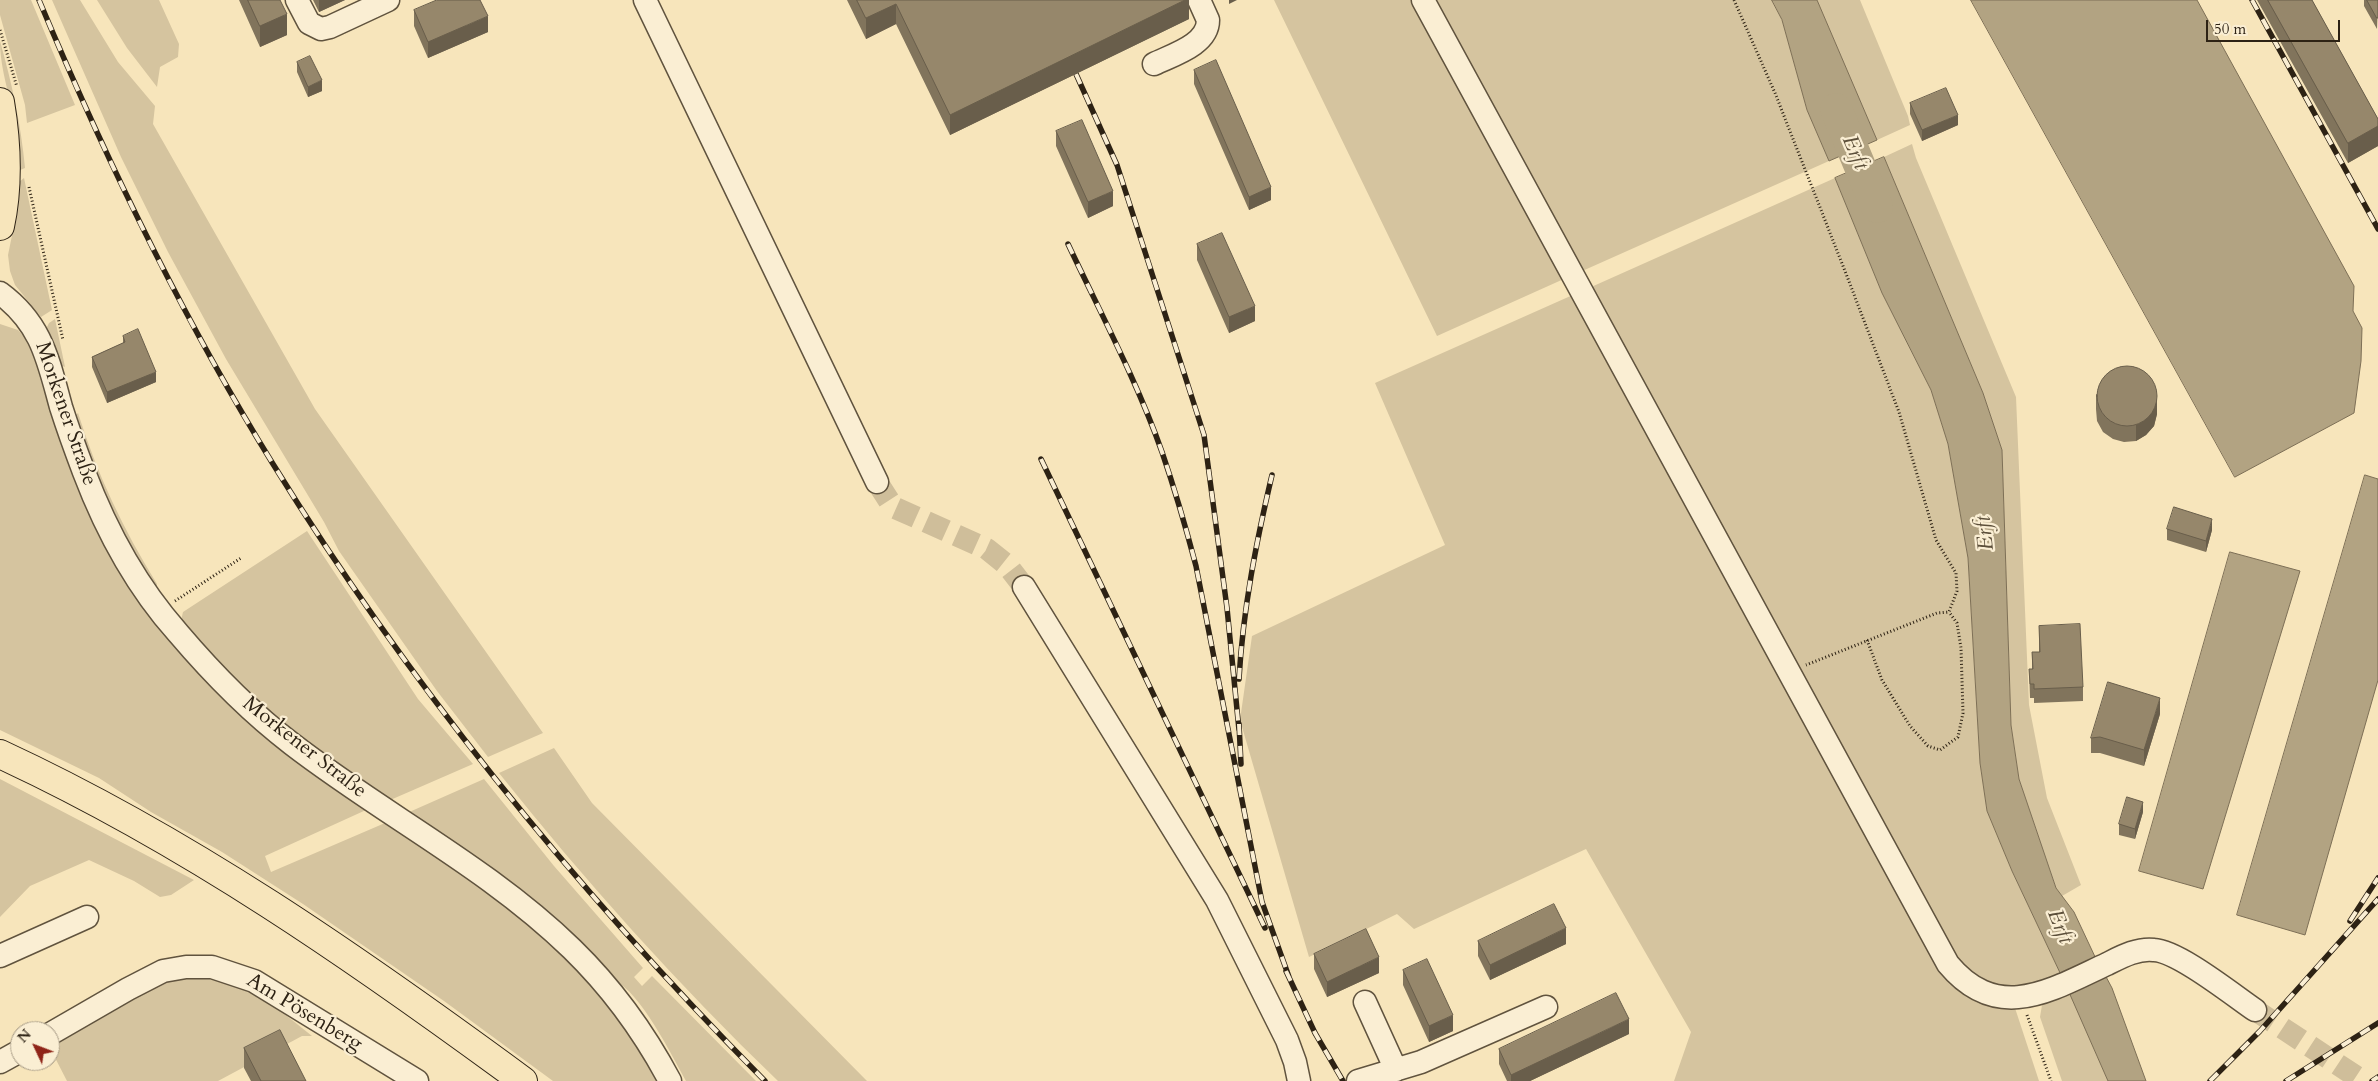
<!DOCTYPE html>
<html>
<head>
<meta charset="utf-8">
<style>
  body { margin:0 }
  #map { position:relative; width:2378px; height:1081px; overflow:hidden; background:#f7e5bb; font-family:Cardo,serif }
  canvas { display:block }
  .north { position:absolute; left:10px; top:1021px; width:50px; height:50px; box-sizing:border-box; background:#faeed3; border:1px solid #a89c87; border-radius:50%; rotate:313deg; font-size:14px; font-weight:700; line-height:20px; text-align:center; color:#2d2214 }
  .north::after { content:''; display:block; margin:auto; width:18px; height:22px; background:#8f2418; clip-path:polygon(50% 0,100% 100%,50% 72%,0 100%) }
  .scale { position:absolute; left:2206px; top:20px; width:134px; height:22px; box-sizing:border-box; border:2px solid #2d2214; border-top:0; padding-left:6px; font-size:15px; line-height:18px; white-space:nowrap; color:#2d2214; -webkit-text-stroke:4px #faeed3; paint-order:stroke }
</style>
</head>
<body>
<div id="map">
<canvas width="2378" height="1081"></canvas>
<div class="north">N</div>
<div class="scale">50 m</div>
</div>
<script>
const g = document.querySelector('canvas').getContext('2d');
g.lineJoin = 'round';
function fill(path, color) { g.fillStyle = color; g.fill(path, 'evenodd'); }
function stroke(path, color, width, dash) { g.strokeStyle = color; g.lineWidth = width; g.lineCap = dash ? 'butt' : 'round'; g.setLineDash(dash || []); g.stroke(path); }
function drawText(font, color, halo, rows, align = 'center') {
  g.font = font + ' Cardo,serif'; g.lineWidth = 4.5; g.setLineDash([]); g.textBaseline = 'middle'; g.strokeStyle = halo; g.fillStyle = color; for (const [text, x, y, turn = 0] of rows) {
    g.save(); g.translate(x, y); g.rotate((+turn || 0) * Math.PI / 180); g.textAlign = isNaN(turn) ? turn : align; if (halo) g.strokeText(text, 0, 0); g.fillText(text, 0, 0); g.restore();
  }
}
const green = new Path2D(`
  M0,0H31L75,105L27,123L25,105L0,15Z
  M52,0H80L118,62L155,106L153,124L315,409L543,733L488,757L437,691L339,551L324,522L226,359L168,252L121,157Z
  M97,0H159L179,44L178,57L160,67L157,87L127,48Z
  M1274,0H1416L1566,278L1437,336Z
  M1430,0H1772L1782,20L1807,110L1829,161L1580,272Z
  M1817,0H1860L1908,116L1910,125L1877,140Z
  M0,41C12,84 21,124 25,168L20,170C23,126 0,83 0,41Z
  M1912,144L1916,158L2016,397L2029,705L2047,798L2081,885L2062,896L2056,888L2019,779L2011,725L2002,450L1983,393L1884,157Z
  M24,178L52,310L41,317L15,285L10,271L8,255L17,211L19,182Z
  M1835,178L1882,293L1931,390L1948,444L1968,558L1980,763L1987,811L2012,871L2062,977L2042,986H1993L1969,973L1956,961L1589,288Z
  M1575,294L1942,964L2015,1008L2039,1081H1674L1691,1032L1586,849L1414,929L1397,914L1309,957L1240,720L1252,636L1445,545L1375,383Z
  M55,319L65,367L60,365L46,329L49,323Z
  M0,324L18,330L29,342L130,586L366,810L265,856L271,872L385,823L388,824C498,895 595,961 656,1081H553L444,1001L303,904L222,852L151,812L99,778L0,730Z
  M78,413C97,474 123,529 157,584L156,591L115,519L75,416Z
  M307,531L418,699L473,764L388,801L292,732L255,701L181,621L183,612Z
  M554,748L592,803L867,1081H778C678,985 585,881 499,773Z
  M0,779L194,880L171,895L160,897L134,881L89,860L30,886L0,917Z
  M484,779L554,866L643,968L634,977L642,986L652,976L756,1081H686C671,1054 641,993 614,980L407,813Z
  M200,973L251,992L282,1012L312,1036H302L218,1081H67L50,1048L82,1026L152,985Z
  M2068,990L2072,997L2108,1081H2062L2040,1017L2042,1005Z`);
const water = new Path2D(`
  M1772,0H1817L1877,140L1829,161L1807,110L1782,20Z
  M1971,0H2197L2354,286L2353,311L2362,328L2361,361L2354,413L2235,477Z
  M1884,157L1983,393L2002,450L2011,725L2019,779L2056,888L2074,912L2097,961L2062,977L2012,871L1987,811L1980,763L1968,558L1948,444L1931,390L1882,293L1835,178Z
  M2365,475L2378,479V680L2305,935L2237,915Z
  M2230,552L2300,571L2203,889L2139,871Z
  M2104,973L2112,988L2146,1081H2108L2068,990Z`);
const river = new Path2D(`
  M1836,109L1877,207`);
const minorTunnel = new Path2D(`
  M877,482L893,507L987,549L1007,565L1024,587
  M2255,1010L2363,1081`);
const path = new Path2D(`
  M1734,0L1775,93L1845,271L1899,412L1936,540L1956,573L1957,591L1949,612L1937,613L1806,665
  M0,30L17,87
  M29,187L63,340
  M175,601L241,558
  M1867,640L1882,680L1910,726L1928,746L1940,750L1958,737L1963,713L1961,648L1957,623L1949,612
  M2027,1015L2051,1081`);
const minor = new Path2D(`
  M297,0L309,23L321,29L330,27L388,0
  M645,0L877,482
  M1423,0L1948,964C1998,1024 2051,990 2107,964C2121,957 2137,948 2154,950C2178,951 2233,995 2255,1010
  M1154,64C1172,55 1208,45 1208,20L1199,0
  M0,293C42,324 48,360 61,407C68,429 76,451 84,472C106,530 137,587 178,633C212,673 250,712 292,744C384,815 489,868 572,949C611,987 644,1032 670,1081
  M1024,587L1217,900L1287,1040L1295,1062L1299,1081
  M0,956L87,917
  M1365,1002L1396,1070
  M50,1034L128,989L163,971L186,967H212L254,981L417,1081
  M0,1062L20,1051
  M1358,1081L1421,1062L1546,1007`);
const major = new Path2D(`
  M0,102C7,144 9,184 0,226
  M0,754C188,841 357,959 523,1081`);
const rail = new Path2D(`
  M39,0C106,160 182,317 273,464C412,689 579,893 765,1081
  M2252,0L2378,229
  M1076,74L1117,165L1204,435L1227,608L1239,730
  M1068,244C1100,312 1137,381 1162,452C1175,490 1186,528 1196,566L1262,902L1289,977
  M1041,459L1265,928
  M1239,679C1243,609 1256,543 1272,475
  M1239,724L1241,764
  M2350,921L2378,878
  M1286,971L1315,1033L1343,1081
  M2210,1081L2260,1031L2378,899
  M2286,1081L2378,1023
  M2372,1081L2378,1077`);
const wall = new Path2D(`
  M239,0H280L287,35L260,47Z
  M313,0H345L319,12Z
  M847,0H1189V19L950,135L896,24L866,39Z
  M2257,0H2312L2378,119V146L2348,163Z
  M2364,0H2378L2377,29L2364,6Z
  M414,10L488,32L428,58L414,26Z
  M297,62L322,91L308,97L297,72Z
  M1194,70L1271,200L1249,210L1194,84Z
  M1910,103L1958,125L1922,141L1910,114Z
  M1056,131L1113,206L1088,218L1056,146Z
  M1197,244L1255,321L1229,333L1197,260Z
  M123,336L156,382L107,403L92,367V357L123,343Z
  M2096,394L2157,414L2154,426L2146,435L2136,441L2124,442L2113,439L2103,432L2097,421L2096,409Z
  M2167,529L2212,530L2206,552L2167,540Z
  M2039,626L2083,687V701L2034,703V698H2030L2029,669H2032V652H2039Z
  M2160,714L2144,766L2100,753H2091V738Z
  M2143,812L2135,839L2119,835V824Z
  M1478,941L1566,944L1490,980L1478,956Z
  M1314,954L1379,973L1327,997L1314,969Z
  M1403,970L1453,1031L1429,1042L1403,985Z
  M1629,1034L1530,1081H1507L1499,1064V1049Z
  M244,1048L306,1081H251L244,1068Z`);
const shadedWall = new Path2D(`
  M319,0H345L319,12Z
  M1185,0H1189V19L950,135V115Z
  M1229,0H1237L1229,4Z
  M896,4V24L866,39V18Z
  M287,14V35L260,47V26Z
  M488,16V32L428,58V42Z
  M322,80V91L308,97V87Z
  M1958,115V125L1922,141V130Z
  M2378,126V146L2348,163V143Z
  M1271,187V200L1249,210V197Z
  M1113,191V206L1088,218V202Z
  M1255,306V321L1229,333V317Z
  M156,372V382L107,403V392Z
  M2157,399V414L2154,426L2146,435L2136,441V425Z
  M2212,519V530L2206,552V541Z
  M2160,698V714L2144,766V750Z
  M2143,802V812L2135,839V829Z
  M1566,928V944L1490,980V965Z
  M1379,957V973L1327,997V982Z
  M1453,1015V1031L1429,1042V1026Z
  M1629,1019V1034L1530,1081H1511V1075Z`);
const building = new Path2D(`
  M248,0H280L287,14L260,26Z
  M437,0H480L488,16L428,42L414,10Z
  M857,0H1185L950,115L896,4L866,18Z
  M2268,0H2312L2378,119V126L2348,143Z
  M2367,0H2378V18H2377Z
  M310,56L322,80L308,87L297,62Z
  M1216,60L1271,187L1249,197L1194,70Z
  M1946,88L1958,115L1922,130L1910,103Z
  M1082,120L1113,191L1088,202L1056,131Z
  M1222,233L1255,306L1229,317L1197,244Z
  M138,329L156,372L107,392L92,357L125,342L123,336Z
  M2097 396a30 30 0 1 1 60 0a30 30 0 1 1-60 0Z
  M2174,507L2212,519L2206,541L2167,529Z
  M2080,624L2083,687L2034,689V684H2030L2029,669H2033L2032,652H2040L2039,626Z
  M2108,682L2160,698L2144,750L2100,737L2091,738Z
  M2127,797L2143,802L2135,829L2119,824Z
  M1554,904L1566,928L1490,965L1478,941Z
  M1366,929L1379,957L1327,982L1314,954Z
  M1427,959L1453,1015L1429,1026L1403,970Z
  M1616,993L1629,1019L1511,1075L1499,1049Z
  M280,1030L306,1081H261L244,1048Z`);
const streetNames = [
  ["Morkener Straße",65,414,71],
  ["Morkener Straße",304,748,38],
  ["Am Pösenberg",304,1013,31]
];
const waterNames = [
  ["Erft",1854,153,67],
  ["Erft",1986,533,-96],
  ["Erft",2059,927,68]
];
fill(green, '#d5c49f');
fill(water, '#b2a382');
stroke(water, '#7d6f56', 1);
stroke(river, '#b2a382', 32);
stroke(minorTunnel, '#cfbe9a', 22, [22, 11]);
stroke(minor, '#60533e', 25);
stroke(major, '#2d2214', 30);
stroke(path, '#2d2214', 3, [1, 2.5]);
stroke(minor, '#faeed3', 22);
stroke(major, '#f7e5bb', 28);
stroke(rail, '#2d2214', 5.5);
stroke(rail, '#faeed3', 4, [11]);
fill(wall, '#81745c');
fill(shadedWall, '#695e4b');
fill(building, '#96876b');
stroke(building, '#695e4b', 1);
drawText('21px', '#2d2214', '#faeed3', streetNames);
drawText('italic 22px', '#5c4f3a', '#faeed3', waterNames);
</script>
</body>
</html>
